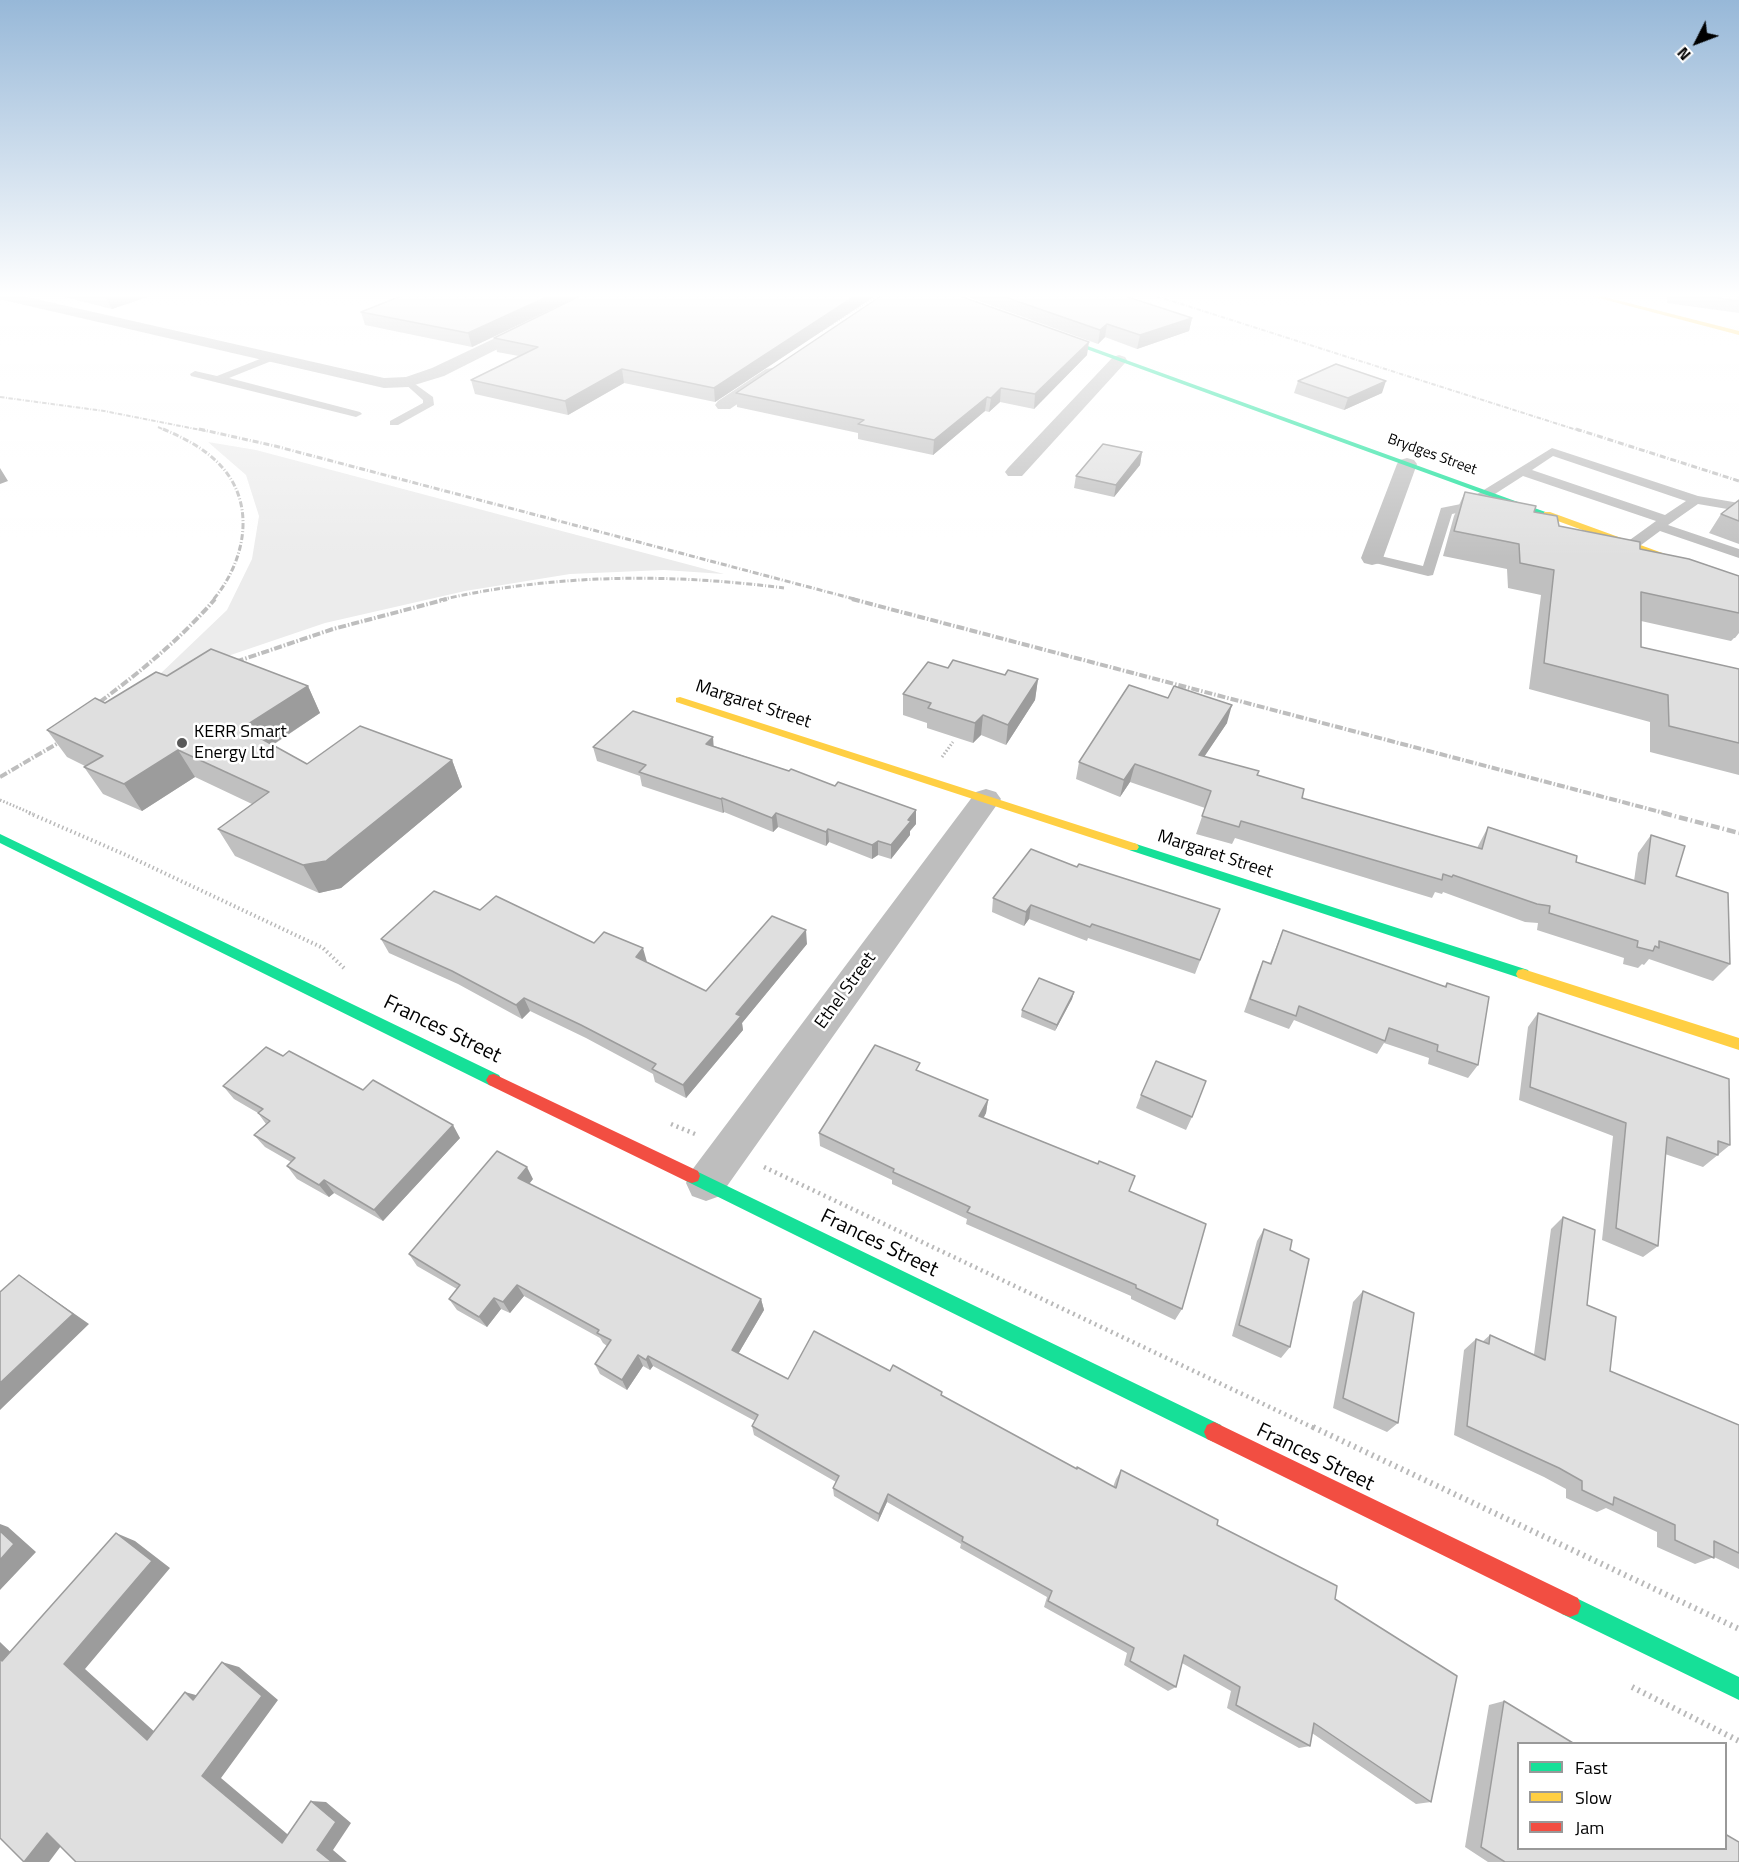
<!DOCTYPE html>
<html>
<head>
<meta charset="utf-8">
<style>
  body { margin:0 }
  #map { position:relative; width:1739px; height:1862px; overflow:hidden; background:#fff; font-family:"Titillium Web",sans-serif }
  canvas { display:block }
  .legend { position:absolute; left:1517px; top:1742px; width:210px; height:108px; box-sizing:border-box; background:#fff; border:2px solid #999; margin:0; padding:8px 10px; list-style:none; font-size:18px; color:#000 }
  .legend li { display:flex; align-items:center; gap:12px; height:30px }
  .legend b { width:30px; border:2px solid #999 }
  .north { position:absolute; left:1667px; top:12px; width:60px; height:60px; -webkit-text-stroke:4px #fff; paint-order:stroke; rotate:228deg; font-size:16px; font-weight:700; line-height:24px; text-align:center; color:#000 }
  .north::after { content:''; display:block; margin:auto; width:21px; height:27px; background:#000; clip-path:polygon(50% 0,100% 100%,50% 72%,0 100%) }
</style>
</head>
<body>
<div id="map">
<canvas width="1739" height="1862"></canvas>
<ul class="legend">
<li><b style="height:8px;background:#16e098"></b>Fast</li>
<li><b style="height:8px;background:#ffcf43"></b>Slow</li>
<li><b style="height:8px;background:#f24e42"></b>Jam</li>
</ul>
<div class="north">N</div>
</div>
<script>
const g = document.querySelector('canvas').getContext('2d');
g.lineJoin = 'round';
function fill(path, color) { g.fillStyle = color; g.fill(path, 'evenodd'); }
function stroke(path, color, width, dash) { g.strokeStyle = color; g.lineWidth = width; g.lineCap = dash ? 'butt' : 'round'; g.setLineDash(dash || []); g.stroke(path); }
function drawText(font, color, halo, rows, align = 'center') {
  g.font = font + ' "Titillium Web",sans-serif'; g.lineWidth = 5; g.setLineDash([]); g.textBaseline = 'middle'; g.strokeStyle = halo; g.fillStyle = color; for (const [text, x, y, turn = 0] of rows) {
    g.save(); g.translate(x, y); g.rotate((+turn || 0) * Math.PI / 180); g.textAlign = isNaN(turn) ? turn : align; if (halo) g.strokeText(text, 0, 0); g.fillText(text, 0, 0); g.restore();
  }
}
const green = new Path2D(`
  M208,442L256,450L724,574L664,570L570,574L465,591L325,623L210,662L102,711L159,675L227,610L252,559L259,516L246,475Z`);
const pathFar4 = new Path2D(`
  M822,331L877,296`);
const pathFar3 = new Path2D(`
  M942,757L953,742
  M0,800L33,814`);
const pathFar2 = new Path2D(`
  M29,813L126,855L323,948L345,969`);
const pathFar1 = new Path2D(`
  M671,1124L695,1134
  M764,1167L1316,1429`);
const path = new Path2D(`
  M1313,1427L1739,1629
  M1632,1687L1739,1741`);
const lane = new Path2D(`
  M270,355L275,358L274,360L229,378L360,412L362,414L356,417L191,376L190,374L195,371L217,376Z
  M408,379L433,397L434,405L398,425H390V421L423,403V400L403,382Z
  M1552,448L1698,496L1739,503V511L1698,504L1668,525L1739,549V558L1660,531L1637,548H1627L1625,545L1627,542L1656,521L1523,476L1470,510L1452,514L1433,575L1428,576L1367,561L1365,558L1372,554L1423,566L1441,508L1461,504ZM1553,456L1686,501L1665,515L1532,470Z`);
const street = new Path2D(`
  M0,296H23L384,378L406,377L432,368L584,296H603L444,376L408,387L384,388L3,300H0Z
  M1119,355L1125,357L1127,360L1125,363L1022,476H1008L1005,472L1008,468L1113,357Z
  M772,368L780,373L778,377L730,409H718L715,405L718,401L766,369Z
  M1407,458L1414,460L1417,464L1383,558L1380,563L1372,565L1364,563L1361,558L1397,464L1400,460Z
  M986,789L996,792L1001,799L996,806L720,1196L706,1201L692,1196L686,1183L692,1170L976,792Z`);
const fast = new Path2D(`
  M1045,332H1049L1551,514L1544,516L1045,334Z
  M0,834L499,1075L502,1080L499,1085L494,1086L489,1085L0,843Z
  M1133,843L1528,970L1530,974L1528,978L1523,979L1129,850L1127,847Z
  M692,1169L1221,1425L1224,1432L1221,1439L1214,1442L1207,1439L686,1181L684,1176L686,1171Z
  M1570,1595L1739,1677V1700L1562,1614L1559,1606L1562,1598Z`);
const slow = new Path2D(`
  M1591,296H1601L1739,331V335Z
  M1544,512H1550L1739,581V587L1544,516Z
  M680,697L1137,844L1139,847L1137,850H1129L676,702V698Z
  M1523,969L1739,1038V1050L1518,978L1516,974L1518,970Z`);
const jam = new Path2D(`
  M494,1074L698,1171L700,1176L698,1181L692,1183L686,1181L489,1085L486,1080L489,1075Z
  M1214,1422L1578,1598L1581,1606L1578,1614L1570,1617L1562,1614L1207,1439L1204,1432L1207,1425Z`);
const railFar3 = new Path2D(`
  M1156,296L1580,431
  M0,397L104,411L206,431
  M158,427L167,431`);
const railFar2 = new Path2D(`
  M163,429C184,438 206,449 221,466C257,505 245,562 213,600
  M199,429L275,446L858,600
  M1576,429L1739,481
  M440,600C553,574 669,573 784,588`);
const railFar1 = new Path2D(`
  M852,599L1668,814
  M223,666L333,629L447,599
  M89,710C135,676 178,642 215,599
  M0,777L70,736`);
const rail = new Path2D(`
  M1663,813L1739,833`);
const wall = new Path2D(`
  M60,296H150L112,309Z
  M579,296L472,347L365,325L361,312Z
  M580,296H875L715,402L624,383L568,415L475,394L471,380L519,356L497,352L494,338Z
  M965,296H1125L1192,318L1189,331L1137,349L1105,337L1098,344Z
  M1667,296H1739V313L1667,303Z
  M1087,355L1034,409L1000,402L989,412L985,411L933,455L858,439V433L737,407L736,393Z
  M1298,381L1382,393L1344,410L1294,393Z
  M1142,452L1140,465L1114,497L1074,488L1076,476Z
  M1465,492L1534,512L1559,526L1739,576V633L1735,638H1734L1731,641L1641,621V647L1739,669V775L1650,752V722L1529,689L1541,595L1508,588L1507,569L1443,556L1454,516Z
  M1739,500V544L1709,533L1721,514Z
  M948,668L1038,679L1035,700L1006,745L981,735L973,743L927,728V723L903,715V694Z
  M167,676L308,686L320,713L273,745L307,764L452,760L462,787L341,888L319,893L235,856L218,829L252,804L195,777L142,811L103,794L84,767L85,766L67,757L47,730L105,703Z
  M1168,698L1227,723L1204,756L1257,775L1302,798L1477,848L1488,827L1576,862L1634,881L1638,853L1651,835L1730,964L1713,981L1649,959L1644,965L1642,964L1638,968L1623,964L1624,958L1537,930L1538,923L1525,922L1443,892L1442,894L1435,892L1432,898L1235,838L1232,844L1196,834L1205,808L1130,782L1120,797L1076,779L1079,762Z
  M714,746L835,786L916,810V824L910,831V835L891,859L878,855L872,859L829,842L826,846L778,827L773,832L724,812L723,813L642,786L640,776L597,761L593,747Z
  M1077,867L1220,909L1195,974L1088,938L1087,941L1029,919L1024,926L992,912L993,898Z
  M480,910L594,943L647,962L706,991L807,944L742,1023L743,1030L686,1098L655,1082L653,1074L586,1038L530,1011L522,1019L458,984L389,953L381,939Z
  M1283,930L1444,987L1447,983L1478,1065L1468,1078L1428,1064L1429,1058L1384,1043L1377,1054L1294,1020L1289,1029L1244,1012L1257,975L1263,961L1270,963Z
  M1074,992L1072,999L1055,1031L1021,1017L1022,1010Z
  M1538,1013L1730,1145L1703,1167L1665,1154L1658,1246L1643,1257L1602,1240L1613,1136L1519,1100L1528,1027Z
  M283,1056L363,1090L460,1138L383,1221L334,1193L329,1197L297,1179L287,1166L291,1162L265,1147L254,1135L266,1124L258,1113L234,1099L223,1086Z
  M919,1072L988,1100L986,1113L983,1118L1129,1191L1182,1309L1175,1320L1131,1299V1296L966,1224L967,1219L892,1184V1180L820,1146L819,1133Z
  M1141,1095L1192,1117L1186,1130L1136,1108Z
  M533,1179L529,1184L761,1299L764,1310L738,1354L788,1379L890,1371L942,1392V1396L1076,1469L1113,1487L1116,1479L1121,1470L1217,1525L1335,1599L1431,1802L1416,1804L1312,1733L1310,1746L1299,1748L1227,1708L1231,1691L1182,1663L1176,1687L1168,1691L1124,1665L1127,1653L1044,1607L1047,1597L960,1548L961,1544L887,1502L878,1522L834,1496L833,1488L836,1482L754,1435L752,1426L755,1421L653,1366L650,1370L643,1366L627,1390L600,1374L595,1364L607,1346L603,1343L600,1338L524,1296L510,1313L501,1309L487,1327L457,1310L449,1299L457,1289L417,1266L409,1254Z
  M1563,1217L1587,1305L1610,1371L1739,1425V1569L1714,1557L1695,1564L1657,1547V1532L1606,1508L1597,1512L1566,1498V1489L1544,1477L1454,1435L1464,1350L1476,1339L1482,1342L1490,1335L1534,1354L1551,1229Z
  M1264,1229L1290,1250V1347L1281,1358L1232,1336L1257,1241Z
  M1363,1291L1398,1423L1387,1432L1333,1408L1353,1302Z
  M1504,1701L1518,1743L1739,1862H1488L1465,1847L1489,1705Z`);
const shadedWall = new Path2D(`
  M105,296H150L112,309Z
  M549,296H579L472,347L468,333Z
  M855,296H875L715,402L714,388Z
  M1192,318L1189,331L1137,349L1140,335Z
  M1107,324L1105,337L1098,344L1100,330Z
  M1089,342L1087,355L1034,409L1035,394Z
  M622,369L624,383L568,415L565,401Z
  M1386,381L1382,393L1344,410L1348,398Z
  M1001,388L1000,402L989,412L991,398Z
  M987,397L985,411L933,455L934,440Z
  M1142,452L1140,465L1114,497L1116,485Z
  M0,468L8,481L0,484Z
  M1038,679L1035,700L1006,745L1008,725Z
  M308,686L320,713L257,755L242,728Z
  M1232,705L1227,723L1194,772L1199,755Z
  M983,715L981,735L973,743L975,723Z
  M713,737L714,751L706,744Z
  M178,750L195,777L142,811L124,784Z
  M452,760L462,787L341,888L319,893L303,865Z
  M1135,764L1130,782L1120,797L1124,780Z
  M722,798L724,812L723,813L721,799Z
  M916,810V824L910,831V835L891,859V845L908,820Z
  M776,813L778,827L773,832L772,818Z
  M828,829L829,842L826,846V832Z
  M878,841V855L872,859V845Z
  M1031,905L1029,919L1024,926L1026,912Z
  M806,930L807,944L742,1023L743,1030L686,1098L683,1085L736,1014Z
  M643,948L647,962L636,957Z
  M1074,992L1072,999L1055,1031L1057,1025Z
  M524,998L530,1011L522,1019L516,1005Z
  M988,1100L986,1113L978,1129L979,1116Z
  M453,1125L460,1138L383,1221L374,1210Z
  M527,1167L533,1179L524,1190L518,1178Z
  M324,1180L334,1193L329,1197L319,1185Z
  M19,1275L89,1324L0,1410V1383Z
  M517,1285L524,1296L510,1313L503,1302Z
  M494,1298L501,1309L487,1327L479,1317Z
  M761,1299L764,1310L734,1361L732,1350Z
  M638,1355L643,1366L627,1390L622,1380Z
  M648,1356L653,1366L650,1370L646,1360Z
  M888,1494L887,1502L878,1522L879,1514Z
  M0,1524L8,1527L36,1552L0,1590Z
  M116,1533L135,1541L170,1568L85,1669L167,1743L147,1740L64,1664Z
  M0,1642L25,1666L2,1661L0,1659Z
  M222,1662L239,1667L278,1700L221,1778L299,1844L282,1843L202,1776Z
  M185,1692L203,1697L193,1700Z
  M311,1801L326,1802L351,1823L333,1850L347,1862H332L317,1850Z
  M47,1833L70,1834L49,1862H24Z`);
const building = new Path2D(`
  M401,296H549L468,333L361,312Z
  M580,296H855L714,388L622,369L565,401L471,380L538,347L494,338Z
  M881,296H960L1089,342L1035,394L1001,388L991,398L987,397L934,440L858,424L864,420L736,393Z
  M1002,296H1125L1192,318L1140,335L1107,324L1100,330Z
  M1704,296H1739V301Z
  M1336,364L1386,381L1348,398L1298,381Z
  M1103,444L1142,452L1116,485L1076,476Z
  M1465,492L1536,506L1534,512L1557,516L1559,526L1640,542V549L1689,559L1739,576V613L1641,592V647L1739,669V743L1669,726L1668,695L1544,663L1554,570L1520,563L1519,544L1454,531Z
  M1739,500V521L1721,514Z
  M211,649L308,686L242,728L307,764L360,726L452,760L326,861L303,865L218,829L269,792L178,750L124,784L84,767L103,756L47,730L95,698L105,703L156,672L167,676Z
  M953,660L1005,675L1008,670L1038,679L1008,725L983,715L975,723L928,708L931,703L903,694L928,662L948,668Z
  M1129,685L1168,698L1174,686L1232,705L1199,755L1259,771L1257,775L1304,789L1302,798L1482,849L1488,827L1577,856L1576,862L1645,884L1651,835L1685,846L1676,876L1728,893L1730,964L1659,941V948L1655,946L1653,951L1637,947L1638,941L1549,913L1550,906L1537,904L1453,875L1452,877L1443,874L1442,880L1241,821L1239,827L1202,816L1211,791L1135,764L1124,780L1079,762Z
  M633,711L713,737L706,744L789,771L791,769L835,786L838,782L916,810L908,820L911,821L891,845L878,841L872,845L828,829L826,832L776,813L772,818L722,798L721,799L639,772L646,765L593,747Z
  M1031,849L1077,867L1079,864L1220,909L1200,960L1092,924L1090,927L1031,905L1026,912L993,898Z
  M434,891L480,910L496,896L594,943L604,932L643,948L636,957L706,991L772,916L806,930L736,1014L741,1016L683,1085L652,1069L656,1064L581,1025L524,998L516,1005L452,971L381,939Z
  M1283,930L1446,987L1447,983L1489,997L1478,1065L1437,1051L1438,1045L1389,1028L1385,1041L1299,1006L1296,1016L1250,999L1263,961L1271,964Z
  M1039,978L1074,992L1057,1025L1022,1010Z
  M1538,1013L1729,1079L1730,1145L1718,1141V1155L1667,1137L1658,1246L1616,1228L1626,1123L1530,1087Z
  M875,1045L920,1063L916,1070L988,1100L979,1116L1098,1164L1099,1161L1135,1176L1129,1191L1206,1224L1182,1309L1136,1288V1285L967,1212L970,1207L893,1172L894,1169L819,1133Z
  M266,1047L283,1056L289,1051L363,1090L373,1080L453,1125L374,1210L324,1180L319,1185L287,1166L295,1158L254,1135L270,1121L258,1113L263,1109L223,1086Z
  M1156,1061L1206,1081L1192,1117L1141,1095Z
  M497,1151L527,1167L518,1178L761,1299L732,1350L788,1379L814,1331L890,1371L893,1365L942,1392L941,1395L1077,1469V1467L1116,1488L1121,1470L1218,1520L1217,1525L1337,1586L1335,1599L1457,1676L1431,1802L1314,1723L1310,1746L1236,1705L1240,1687L1184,1655L1176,1687L1130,1661L1134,1648L1048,1601L1052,1591L962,1541L963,1537L888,1494L879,1514L833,1488L839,1476L752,1426L758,1415L648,1356L646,1360L638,1355L622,1380L595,1364L611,1340L597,1333L599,1330L517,1285L503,1302L494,1298L479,1317L449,1299L460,1285L409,1254Z
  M1563,1217L1595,1230L1587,1305L1616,1317L1610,1371L1739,1425V1553L1714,1541V1558L1675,1540V1525L1614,1497L1613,1505L1582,1490V1481L1559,1468L1467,1426L1476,1339L1489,1344L1490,1335L1545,1360Z
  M1264,1229L1292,1240L1290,1250L1309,1259L1290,1347L1239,1325Z
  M19,1275L73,1314L0,1383V1292Z
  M1363,1291L1414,1313L1398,1423L1343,1398Z
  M0,1531L14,1544L0,1560Z
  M116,1533L152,1561L64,1664L147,1740L185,1692L193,1700L222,1662L262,1696L202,1776L282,1843L311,1801L336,1822L317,1850L332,1862H76L47,1833L24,1862L0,1838V1659L2,1661Z
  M1504,1701L1573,1743H1518V1848H1725V1834L1739,1842V1862H1505L1481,1847Z`);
const markers = [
  [182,743,6,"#595959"]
];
const farStreetnames = [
  ["Brydges Street",1432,455,20]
];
const streetNames = [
  ["Margaret Street",753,705,18],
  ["Margaret Street",1215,855,18],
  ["Ethel Street",846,991,-54]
];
const poiNames = [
  ["KERR Smart",194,733],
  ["Energy Ltd",194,754]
];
const nearStreetnames = [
  ["Frances Street",442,1030,26],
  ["Frances Street",879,1244,26],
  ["Frances Street",1315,1458,26]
];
fill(green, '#ececec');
stroke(pathFar4, '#b9b9b9', 1.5, [1, 1.5]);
stroke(pathFar3, '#b9b9b9', 3, [1.5, 2]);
stroke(pathFar2, '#b9b9b9', 4, [1.5, 3]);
stroke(pathFar1, '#b9b9b9', 4.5, [2, 4]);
stroke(path, '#b9b9b9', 6, [2, 4.5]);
fill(lane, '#bebebe');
fill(street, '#bebebe');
fill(fast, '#16e098');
fill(slow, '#ffcf43');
fill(jam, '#f24e42');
stroke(railFar3, '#bebebe', 2, [4.5, 1.5, 1, 1.5]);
stroke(railFar2, '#bebebe', 3, [6, 2, 1, 2]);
stroke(railFar1, '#bebebe', 4, [8, 2, 1.5, 2]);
stroke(rail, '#bebebe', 4.5, [9, 3, 1.5, 3]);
fill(wall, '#c0c0c0');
fill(shadedWall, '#9c9c9c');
fill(building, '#dfdfdf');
stroke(building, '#9c9c9c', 1.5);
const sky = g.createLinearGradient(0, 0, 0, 557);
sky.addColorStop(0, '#97b8d8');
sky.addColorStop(0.53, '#fff');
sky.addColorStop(1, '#ffffff00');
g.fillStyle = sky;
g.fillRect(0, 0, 1739, 557);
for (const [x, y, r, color] of markers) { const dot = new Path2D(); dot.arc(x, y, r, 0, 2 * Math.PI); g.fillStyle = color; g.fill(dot); stroke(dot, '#fff', 2); }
drawText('15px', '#000', '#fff', farStreetnames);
drawText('18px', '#000', '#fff', streetNames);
drawText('18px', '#000', '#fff', poiNames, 'left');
drawText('21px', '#000', '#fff', nearStreetnames);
</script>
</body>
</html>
